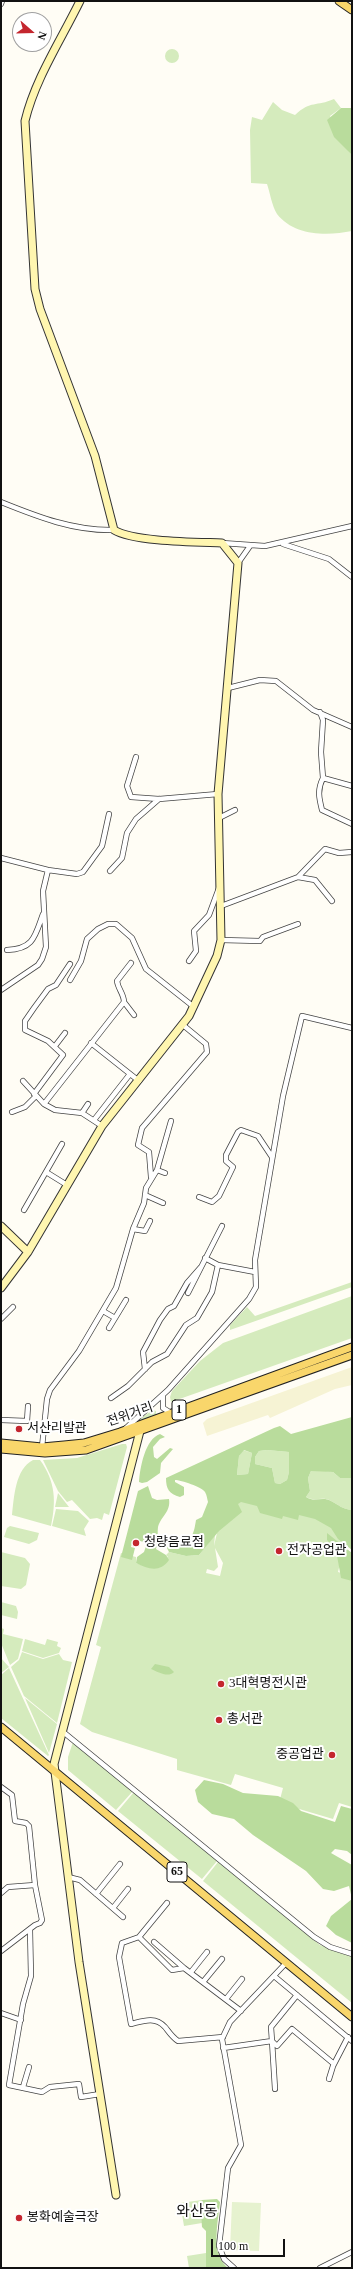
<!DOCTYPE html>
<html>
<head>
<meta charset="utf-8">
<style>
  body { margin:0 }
  #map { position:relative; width:353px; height:2269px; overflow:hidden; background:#fffdf5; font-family:"Times New Roman",serif }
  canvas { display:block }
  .frame { position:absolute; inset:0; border:2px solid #111; pointer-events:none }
  .north { position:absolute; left:12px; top:12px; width:40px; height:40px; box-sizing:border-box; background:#fff; border:1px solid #a0a0a0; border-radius:50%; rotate:110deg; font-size:11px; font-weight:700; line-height:16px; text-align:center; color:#111 }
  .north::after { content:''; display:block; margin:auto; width:14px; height:18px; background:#c4262e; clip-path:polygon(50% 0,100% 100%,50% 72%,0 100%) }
  .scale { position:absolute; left:211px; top:2239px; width:74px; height:18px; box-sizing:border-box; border:2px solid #111; border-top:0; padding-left:5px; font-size:12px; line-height:14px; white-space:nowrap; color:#111; -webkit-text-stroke:3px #fff; paint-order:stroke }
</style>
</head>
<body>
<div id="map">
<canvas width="353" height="2269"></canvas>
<div class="frame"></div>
<div class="north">N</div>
<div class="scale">100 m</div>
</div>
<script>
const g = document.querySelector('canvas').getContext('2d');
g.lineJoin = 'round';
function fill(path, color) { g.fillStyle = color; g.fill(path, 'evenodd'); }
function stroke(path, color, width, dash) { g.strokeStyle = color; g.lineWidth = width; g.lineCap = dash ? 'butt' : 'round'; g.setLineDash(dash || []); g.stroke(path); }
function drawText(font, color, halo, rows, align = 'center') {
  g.font = font + ' "Times New Roman","Noto Sans KR",serif'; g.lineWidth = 4; g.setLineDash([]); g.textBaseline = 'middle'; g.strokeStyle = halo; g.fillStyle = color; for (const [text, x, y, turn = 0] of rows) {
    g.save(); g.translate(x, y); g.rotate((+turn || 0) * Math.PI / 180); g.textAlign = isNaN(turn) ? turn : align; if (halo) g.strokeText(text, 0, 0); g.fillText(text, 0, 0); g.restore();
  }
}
const farmland = new Path2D(`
  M352,1367V1385L335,1389L270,1418L268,1415L207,1436L203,1423L207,1419Z`);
const green = new Path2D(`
  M165 56a7 7 0 1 1 14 0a7 7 0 1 1-14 0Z
  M334,99L341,108L330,116L346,148L352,155V231C327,236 294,236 277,214C272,206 270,193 267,184L251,183L250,130L252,117L262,120L273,102L282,110L295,115C311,100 316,107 334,99Z
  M352,1282V1287L230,1330V1325L247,1307L255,1316Z
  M352,1296V1338L171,1402L170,1397L172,1391L200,1361L223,1343Z
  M152,1410L156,1411V1415L138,1421Z
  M122,1444H126L127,1447L109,1515L104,1513L102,1520L97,1518L90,1519L72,1500L67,1502L58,1491L43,1460L77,1458Z
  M243,1450L252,1453L248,1474L237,1475L239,1456Z
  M267,1450L289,1452V1472L287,1480L280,1484L275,1483L272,1468L255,1464V1457L259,1451Z
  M33,1460H40C56,1482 56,1502 51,1526L12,1515C14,1498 15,1469 33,1460Z
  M318,1470L333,1472L340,1478H352V1510C342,1509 339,1505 331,1501C322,1496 315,1502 306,1497L310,1491L308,1478L311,1471Z
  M58,1493L69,1507H55Z
  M236,1500L326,1520L340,1532L343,1551L338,1572L352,1576V1807L339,1803L333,1819L279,1803L283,1788L235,1774L231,1785L177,1770V1759L92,1732L80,1724L101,1647L96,1645L121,1553L136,1557V1563L144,1566L168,1557L166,1555L169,1552L186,1556L199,1555L215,1535L214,1546L217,1533ZM215,1548L223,1563L220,1576L206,1573L207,1569L214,1571L218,1567Z
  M56,1509L78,1511L89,1521L84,1529L86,1536L52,1526Z
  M10,1526L39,1533L37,1540L29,1544L4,1537L7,1528Z
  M1,1552L25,1558L30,1564L26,1585L21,1589L1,1586Z
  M1,1602L16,1606L18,1612L17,1619L1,1615Z
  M1,1628L4,1629L3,1634L23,1639L18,1659L10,1665L1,1643Z
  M25,1639L45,1645L47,1639L58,1642L57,1646L61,1648L59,1653L43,1658L22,1651Z
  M22,1652L43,1659L59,1654L63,1660L72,1662L57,1723L24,1696L11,1667L19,1660Z
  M1,1658L9,1667L1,1673Z
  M9,1668L49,1755L48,1756L1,1718V1675Z
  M25,1698L57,1724L49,1753Z
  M73,1742L133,1791L116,1810L68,1770V1757Z
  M134,1792L217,1861L202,1879L118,1811Z
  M218,1862L320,1945L352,1956V2003L203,1881Z
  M202,2200L200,2202L202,2223L184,2226L180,2203Z
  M206,2253V2268H189L187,2256Z`);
const forest = new Path2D(`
  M341,108H352V155L334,137L327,120Z
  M352,1417V1478H340L333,1472L311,1471L308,1478L310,1491L306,1497C315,1503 322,1496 331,1501C339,1505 342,1509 352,1510V1550L338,1539L331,1528L315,1519L299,1515L298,1520L283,1516L282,1519L260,1513L257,1506L241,1502L238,1504L242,1512L219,1531L199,1555L186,1556L169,1552L167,1548L169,1545L178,1546L179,1543C193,1541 194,1532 196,1520L202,1517L208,1502C207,1499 207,1495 205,1492C202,1487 181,1480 175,1480V1482L184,1487V1495L180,1497C169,1494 166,1489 166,1478L274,1428L280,1426L291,1434ZM244,1450L252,1453L248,1474L237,1475L239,1456ZM267,1450L289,1452V1472L287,1480L280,1484L275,1483L272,1468L255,1464V1457L259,1451Z
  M160,1434L165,1437L160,1439L153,1447L154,1457L157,1459L170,1448L173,1449L161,1463L160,1473L147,1482L142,1483L139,1482C140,1468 145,1439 160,1434Z
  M148,1486L152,1498L157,1500L169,1499C171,1512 161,1516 158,1527C157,1535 159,1541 156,1549L166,1555L169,1560C160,1573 148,1569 136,1563L137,1557L144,1552L147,1543L133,1539L131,1547L135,1548L132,1560L121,1557L138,1491Z
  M327,1533L352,1553V1581L341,1578L336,1550L327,1540Z
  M155,1664L169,1667L174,1672C168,1678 158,1672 151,1669Z
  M204,1780L223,1784L243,1793L278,1796L293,1803L301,1811L335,1822L341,1806L352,1809V1855L347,1851L335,1849L331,1853L352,1865V1943L336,1935L326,1926L331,1916L352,1899L349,1886L334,1891L323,1889L306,1871L253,1835L234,1819L212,1814L198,1802L195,1790Z
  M217,2199L220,2202C218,2223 210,2253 228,2268H206V2231L202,2227L200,2202L202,2200Z`);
const pitch = new Path2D(`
  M232,2202L261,2203L259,2251L230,2250Z`);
const street = new Path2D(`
  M1,4L2,1
  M1,502C38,517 74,531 114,530
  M222,543L265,546L352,526
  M283,544L329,559L352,577
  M238,563L250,546
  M228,688L260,680L276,681L313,710L352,727
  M320,712L323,720L321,752L323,778
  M136,757L127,786L131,797L159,799L218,794
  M352,786L323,778C317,790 319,798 322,810L352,824
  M219,818L235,810
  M1,858L48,870L43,891L46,947L42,959L38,965L1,990
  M48,870L77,874L83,872L102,846L109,814
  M110,871L122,858L127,833L136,819L159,799
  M298,877L315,880L332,901
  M221,906L298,877L325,849L339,853L352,852
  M221,940L260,941L263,937L298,924
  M7,950C34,949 35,936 43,914
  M189,961L196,951L194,931L209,915L219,888
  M70,980L81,961L87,939L98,929L108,924H116L132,938L146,969L194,1007
  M124,1002L134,1015
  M91,1043L139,1081
  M55,1046L65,1033
  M23,1081L44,1104L55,1110L82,1113L102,1126
  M34,1094L63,1055L48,1041L25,1030V1021L34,1008L48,989L56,985L70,964
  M44,1104L124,1002C124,994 118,989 117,981L131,963
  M12,1112L25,1107L36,1096
  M82,1113L88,1104
  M94,1120L130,1074
  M157,1170L165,1173
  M46,1172L67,1185
  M151,1177L149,1152L138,1145L142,1128L207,1052L206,1044L183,1025
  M145,1195L163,1203
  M199,1197L212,1202L219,1196L233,1167L226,1161V1155L238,1132L241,1130L258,1136L272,1157
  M24,1210L62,1144
  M133,1229L145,1231L150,1221
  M205,1258L218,1265L255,1272
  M188,1293L222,1226
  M103,1311L115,1318
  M1,1319L13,1307
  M109,1328L126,1300
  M145,1369L143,1352L160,1320L168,1309L174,1306L187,1283L201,1267
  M163,1396V1408L171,1413
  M111,1398L128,1386L152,1362L167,1354L186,1325L197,1318L212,1292L218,1265
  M1,1420L27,1421L28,1406
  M125,1429L168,1390L249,1299L256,1287L255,1260L283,1096L302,1016L352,1028
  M42,1447L47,1399L50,1390L79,1351L116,1288L133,1229L144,1203L146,1188L157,1170L171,1121
  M62,1731L314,1937L330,1947L352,1954
  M1,1787L12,1795L15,1821L26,1823L29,1826L35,1885
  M68,1877L80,1880L123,1917
  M1,1893L8,1887L35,1885L42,1920L40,1923L35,1925L1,1951
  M96,1894L120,1864
  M113,1908L128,1889
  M30,1930L31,1976L23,2004L9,2085L42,2092L50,2087L79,2084L81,2097L100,2094
  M139,1937L167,1903
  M154,1942L184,1968
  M191,1972L207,1952
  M274,1976L352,2041
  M203,1982L222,1959
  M297,1995L271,2027L272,2041L277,2046L292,2029L334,2064
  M226,1999L242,1979
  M1,2013L21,2020
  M223,2037L178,2041C172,2037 169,2032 165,2027C155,2016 143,2021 131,2024L119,1957L122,1943L139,1937L172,1970L184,1968L241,2011
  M223,2048L272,2041L275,2089
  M329,2079L333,2066L348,2037
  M23,2087L29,2067
  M234,2268L224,2259L219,2246L228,2168L241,2145L222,2039L230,2022L286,1963
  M320,2268L352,2252`);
const secondary = new Path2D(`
  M1,1226L28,1252
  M1,1288L28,1252L102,1126L189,1016L217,956L221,940L218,794L238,563L222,543C197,542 134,542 114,530L95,456L40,309L35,289L25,121C35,79 61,40 80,1
  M116,2195L79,1962L54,1764L140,1431`);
const primary = new Path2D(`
  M339,1L352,10
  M1,1443L42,1447L64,1445L84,1443L120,1432L352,1347
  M1,1449L45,1453L86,1450L352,1355
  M1,1727L352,2017`);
const markers = [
  [19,1429,4,"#c4262e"],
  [136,1543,4,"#c4262e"],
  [279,1551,4,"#c4262e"],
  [221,1684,4,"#c4262e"],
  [219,1720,4,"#c4262e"],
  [332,1755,4,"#c4262e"],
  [19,2218,4,"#c4262e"]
];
const shields = [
  [179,1410,14],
  [177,1872,20]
];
const shieldNames = [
  ["1",179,1410],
  ["65",177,1872]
];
const streetNames = [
  ["전위거리",130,1415,-19]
];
const poiNames = [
  ["서산리발관",27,1429],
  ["청량음료점",144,1543],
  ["전자공업관",287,1551],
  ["3대혁명전시관",229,1684],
  ["총서관",227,1720],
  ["중공업관",324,1755,"right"],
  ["봉화예술극장",27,2218]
];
const quarterNames = [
  ["와산동",197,2212]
];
fill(farmland, '#f6f3d4');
fill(green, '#d5ebbd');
fill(forest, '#b9dc9c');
fill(pitch, '#e6f2cf');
stroke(street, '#444', 6);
stroke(secondary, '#333', 9);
stroke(primary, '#222', 9);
stroke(street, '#fff', 4.5);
stroke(secondary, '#fff6b0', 7);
stroke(primary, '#f9d66b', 7);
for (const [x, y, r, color] of markers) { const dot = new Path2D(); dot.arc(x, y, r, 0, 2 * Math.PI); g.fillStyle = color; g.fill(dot); stroke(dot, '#fff', 1.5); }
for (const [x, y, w] of shields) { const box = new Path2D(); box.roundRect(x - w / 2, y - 10, w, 20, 3); g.fillStyle = '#fff'; g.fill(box); stroke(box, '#111', 1); }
drawText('bold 12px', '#111', null, shieldNames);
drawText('13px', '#111', '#fff', streetNames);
drawText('13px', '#111', '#fff', poiNames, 'left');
drawText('15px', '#111', '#fff', quarterNames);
</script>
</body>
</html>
